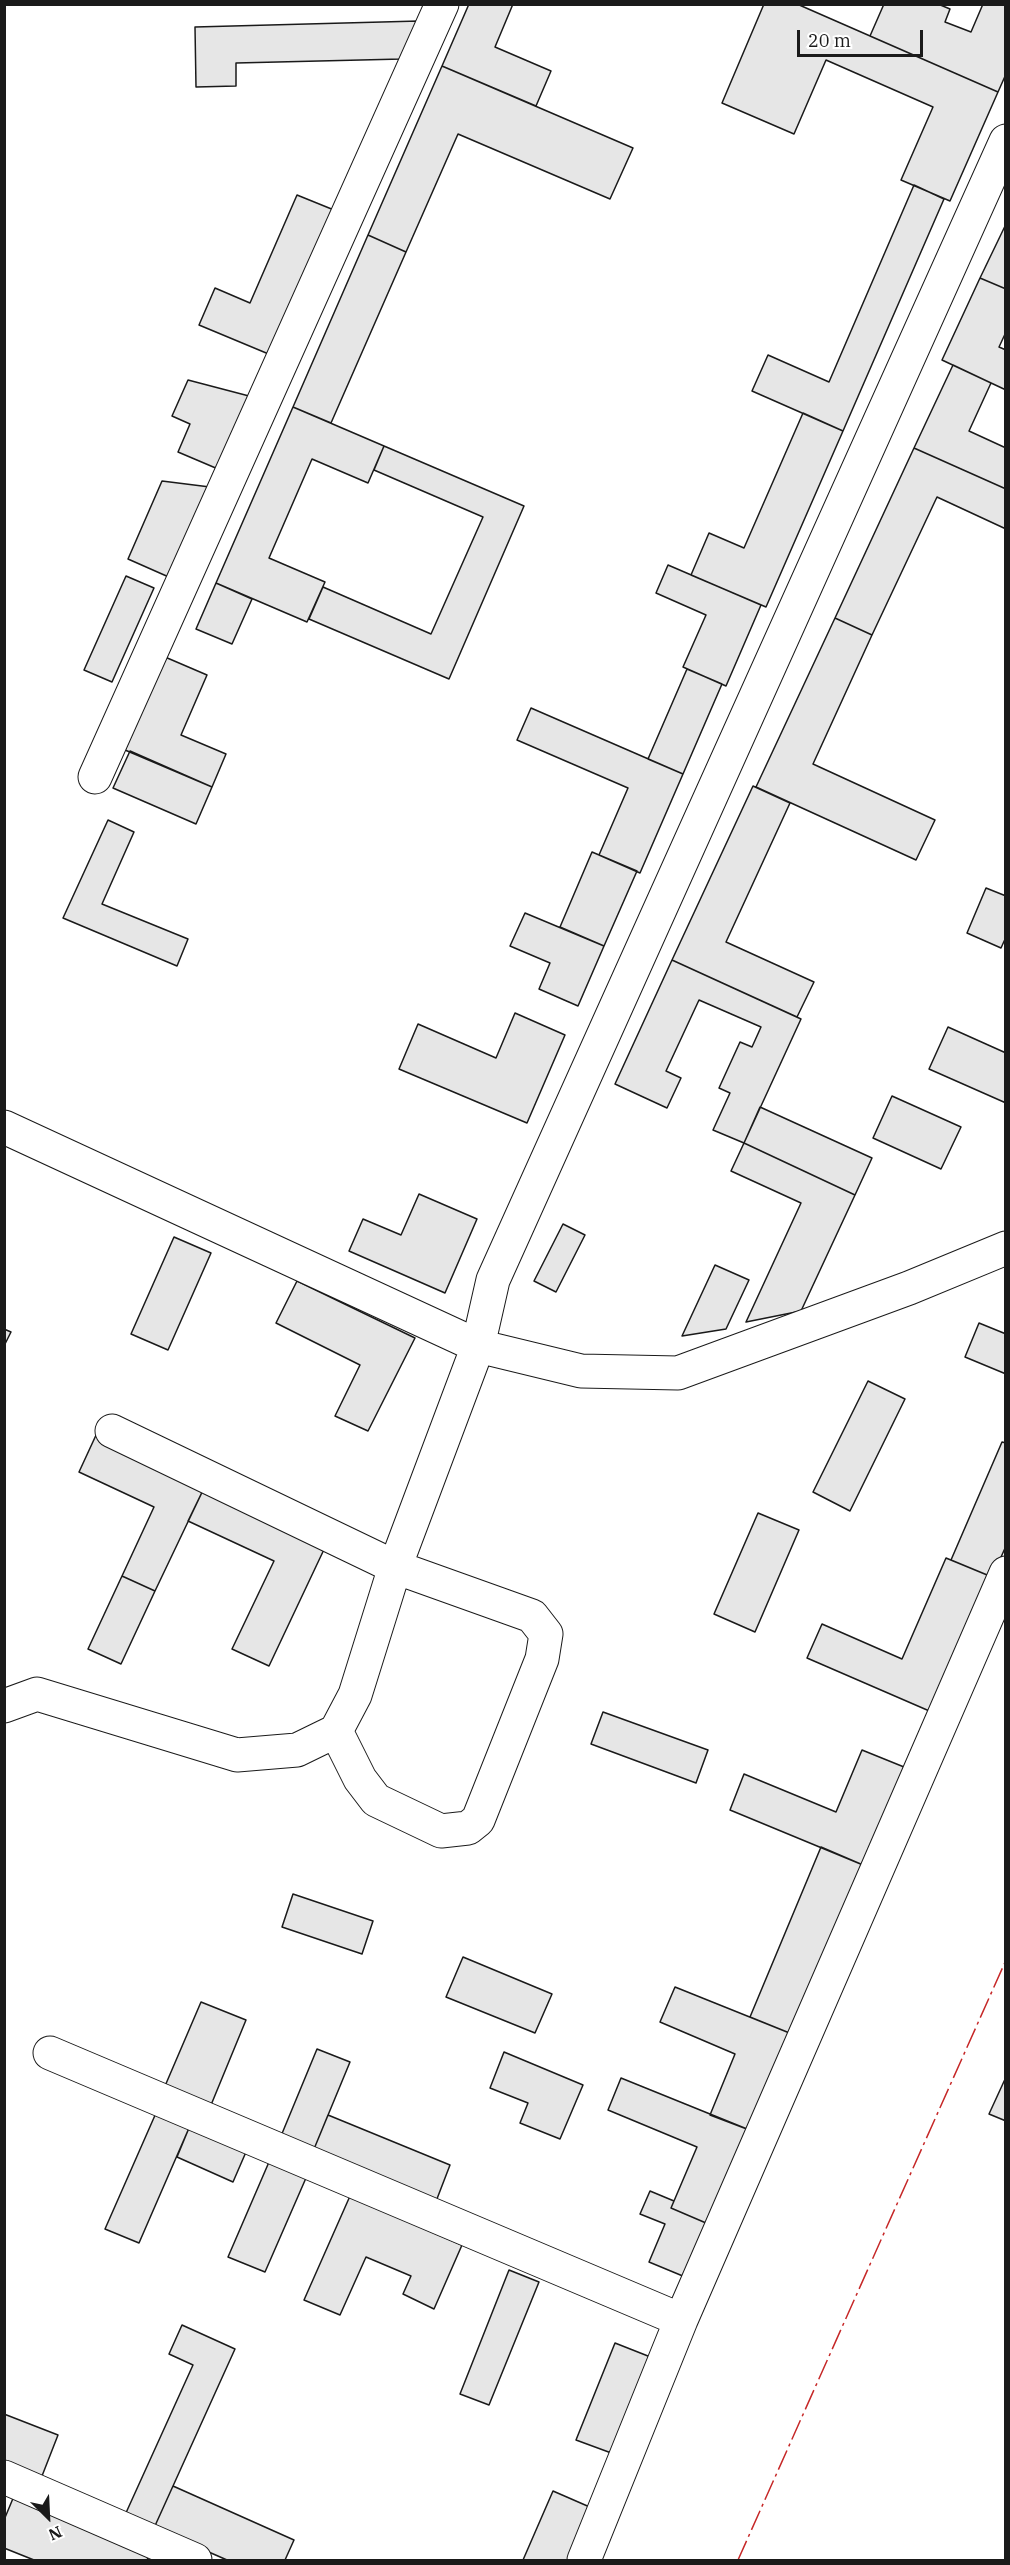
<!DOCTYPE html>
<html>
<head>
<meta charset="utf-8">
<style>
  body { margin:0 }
  #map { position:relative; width:1010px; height:2565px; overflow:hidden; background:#fff; font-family:"IBM Plex Serif",serif }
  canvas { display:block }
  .frame { position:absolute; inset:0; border:6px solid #1a1a1a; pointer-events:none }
  .north { position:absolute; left:18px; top:2487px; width:60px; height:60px; -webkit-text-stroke:4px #fff; paint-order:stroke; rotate:156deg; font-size:16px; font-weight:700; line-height:24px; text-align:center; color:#1a1a1a }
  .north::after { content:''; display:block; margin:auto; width:21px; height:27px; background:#1a1a1a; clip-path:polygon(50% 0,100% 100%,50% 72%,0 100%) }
  .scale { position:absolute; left:797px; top:30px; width:126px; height:27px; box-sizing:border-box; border:3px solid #1a1a1a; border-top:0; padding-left:8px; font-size:18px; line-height:21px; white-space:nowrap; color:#1a1a1a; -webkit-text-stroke:4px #fff; paint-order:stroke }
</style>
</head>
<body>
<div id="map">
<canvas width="1010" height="2565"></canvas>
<div class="frame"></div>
<div class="north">N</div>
<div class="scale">20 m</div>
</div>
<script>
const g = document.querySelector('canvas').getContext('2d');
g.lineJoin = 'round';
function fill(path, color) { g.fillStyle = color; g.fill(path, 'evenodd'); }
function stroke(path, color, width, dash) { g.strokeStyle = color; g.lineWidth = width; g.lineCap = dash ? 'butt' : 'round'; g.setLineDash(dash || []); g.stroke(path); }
const building = new Path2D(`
  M469,4H513L495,47L551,71L536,106L442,66Z
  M764,4H797L998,92L950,201L901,180L933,107L826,60L794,134L722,103Z
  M884,4H938L950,9L945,22L971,32L983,4H1006V74L998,92L870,36Z
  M419,21L402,59L236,63V86L196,87L195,27Z
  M442,66L633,148L610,199L458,134L406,252L368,235Z
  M914,185L944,199L843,431L752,391L768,355L829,382Z
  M297,195L334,210L271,355L199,325L215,288L250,303Z
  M1006,224V289L980,278Z
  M368,235L406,252L331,423L293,407Z
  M980,278L1006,289V332L999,347L1006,350V390L942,360Z
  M953,365L991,383L969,431L1006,448V489L914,448Z
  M188,380L249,396L218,469L178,452L190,424L172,416Z
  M293,407L384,446L368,483L312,459L269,558L325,582L307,622L216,583Z
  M803,413L843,431L766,607L691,575L709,533L744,548Z
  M384,446L524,506L449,679L309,619L323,587L431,634L483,517L374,470Z
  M914,448L1006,489V529L937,497L872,635L835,618Z
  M162,481L210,487L171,578L128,559Z
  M668,565L761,605L726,686L683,667L706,615L656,593Z
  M126,576L154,588L112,682L84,670Z
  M216,583L252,599L232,644L196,629Z
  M835,618L872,635L813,764L935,820L916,860L756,787Z
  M165,657L207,675L181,735L226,754L212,787L125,750Z
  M687,669L722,684L683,774L648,759Z
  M531,708L683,774L640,873L599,855L628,788L517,740Z
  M130,751L212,787L196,824L113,788Z
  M753,786L790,803L726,942L814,982L797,1017L672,960Z
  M108,820L134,832L102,904L188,939L177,966L63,918Z
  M592,852L637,871L604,946L560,927Z
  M986,888L1006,896V937L1001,948L967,933Z
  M525,913L604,946L578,1006L539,989L550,963L510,946Z
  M672,960L801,1019L744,1143L713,1130L730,1093L719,1088L740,1042L752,1047L761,1027L699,1000L666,1071L681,1078L667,1108L615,1084Z
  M515,1013L565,1035L527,1123L399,1069L418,1024L496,1058Z
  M948,1027L1006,1053V1103L929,1069Z
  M892,1096L961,1127L941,1169L873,1138Z
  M760,1107L872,1158L855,1195L744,1143Z
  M744,1143L855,1195L801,1311L746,1322L801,1203L731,1171Z
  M419,1194L477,1219L445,1293L349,1251L363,1219L401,1235Z
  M563,1224L585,1235L556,1292L534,1281Z
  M174,1237L211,1253L168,1350L131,1334Z
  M715,1265L749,1280L726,1329L682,1336Z
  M297,1281L415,1338L368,1431L335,1416L360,1365L276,1323Z
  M979,1323L1006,1334V1374L965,1357Z
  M4,1329L11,1332L4,1346Z
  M868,1381L905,1399L850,1511L813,1492Z
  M97,1433L206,1484L155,1591L122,1576L154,1507L79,1472Z
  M1002,1442L1006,1443V1546L992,1577L951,1560Z
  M206,1484L328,1541L269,1666L232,1649L274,1561L188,1521Z
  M758,1513L799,1530L755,1632L714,1614Z
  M946,1558L992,1577L934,1713L807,1658L822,1624L902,1659Z
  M122,1576L155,1591L121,1664L88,1649Z
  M603,1712L708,1750L696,1783L591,1744Z
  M862,1750L904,1767L863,1865L730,1810L744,1774L836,1812Z
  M821,1847L863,1865L792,2034L750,2017Z
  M293,1894L373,1921L362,1954L282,1927Z
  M463,1957L552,1994L535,2033L446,1997Z
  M675,1987L792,2034L752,2131L710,2115L735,2054L660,2022Z
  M201,2002L246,2020L211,2105L165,2086Z
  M317,2049L350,2062L314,2149L281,2136Z
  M504,2052L583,2085L560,2139L520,2123L528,2103L490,2088Z
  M1006,2077V2121L989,2114Z
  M621,2078L752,2131L713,2226L671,2208L697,2147L608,2110Z
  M156,2113L189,2128L139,2243L105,2229Z
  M328,2115L450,2165L435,2204L314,2149Z
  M189,2128L246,2152L233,2182L177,2157Z
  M269,2162L306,2178L265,2272L228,2257Z
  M650,2191L674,2201L671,2208L713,2226L690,2279L649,2262L665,2224L640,2214Z
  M350,2196L462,2245L434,2309L403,2294L411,2276L366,2257L340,2315L304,2300Z
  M509,2270L539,2282L489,2405L460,2394Z
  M182,2325L235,2349L154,2528L125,2515L193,2365L169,2354Z
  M615,2343L653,2358L614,2454L576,2440Z
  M4,2414L58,2435L42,2476L4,2461Z
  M173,2486L294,2540L285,2560H227L154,2528Z
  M553,2491L592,2508L570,2560H523Z
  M14,2496L149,2555L147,2560H34L4,2548V2520Z`);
const minor = new Path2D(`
  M1006,141L493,1280L478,1346L581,1371L678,1373L909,1288L1006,1248
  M95,777L442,4
  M4,1127L478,1346L395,1567L355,1695L336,1731L297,1750L237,1755L37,1694L4,1706
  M112,1431L395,1567L532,1616L546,1634L542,1659L478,1820L468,1828L441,1831L376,1800L360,1779L336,1731
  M50,2053L681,2320
  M4,2477L195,2560
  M584,2560L681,2320L1006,1573`);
const power = new Path2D(`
  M738,2560L1006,1960`);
fill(building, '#e6e6e6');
stroke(building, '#1a1a1a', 1.5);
stroke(minor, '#1a1a1a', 35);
stroke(minor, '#fff', 33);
stroke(power, '#c62828', 1.5, [21, 4.5, 3, 4.5]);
</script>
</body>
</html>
